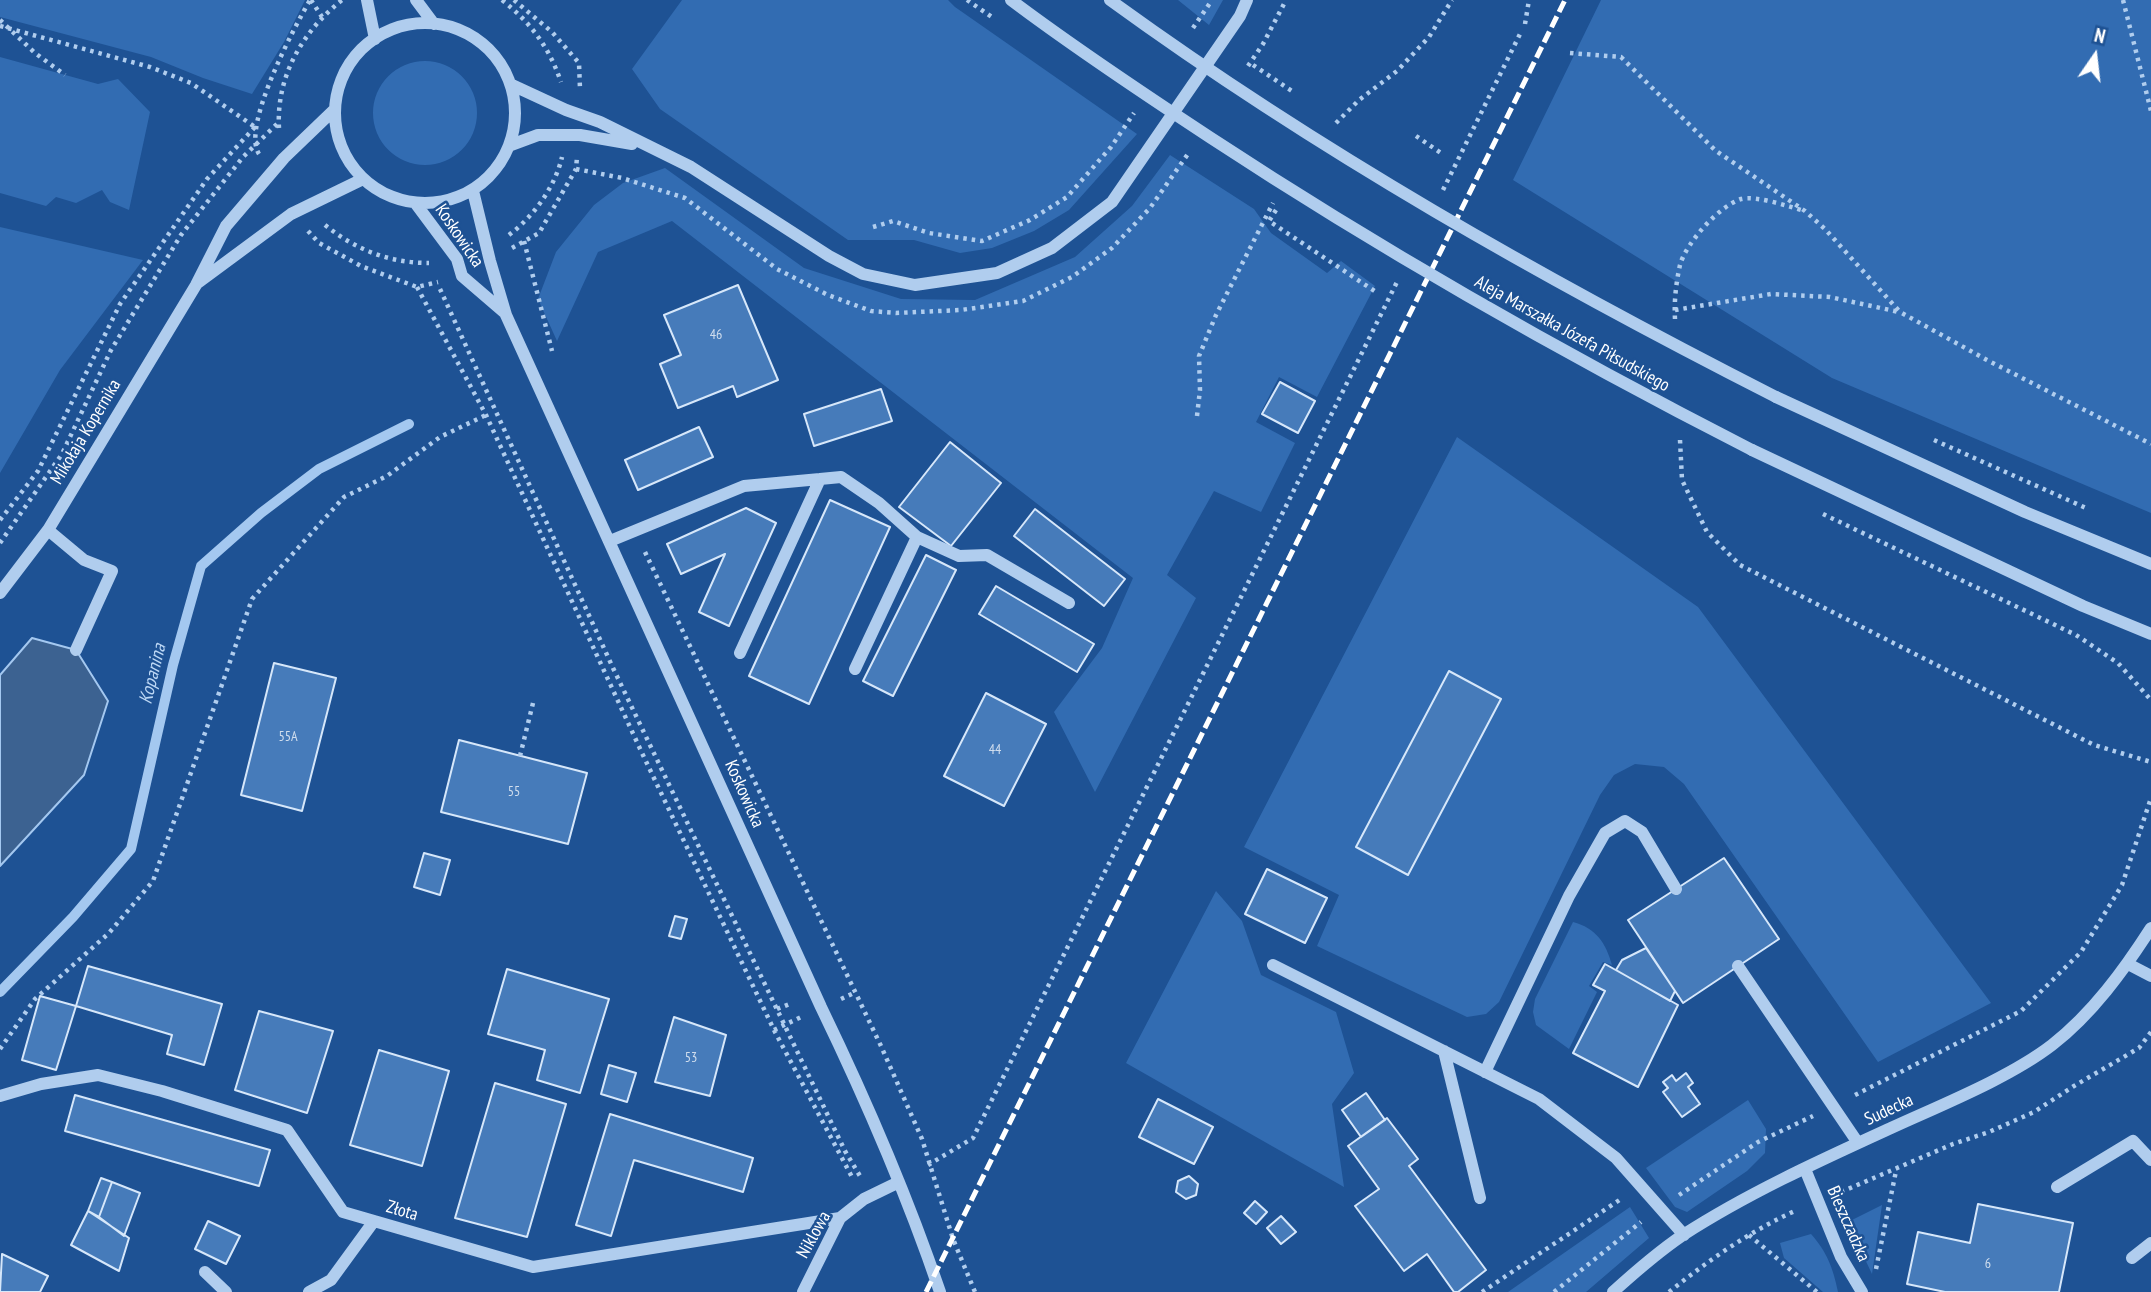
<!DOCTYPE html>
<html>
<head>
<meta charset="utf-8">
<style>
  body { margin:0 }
  #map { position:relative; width:2151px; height:1292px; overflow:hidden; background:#1e5294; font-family:"PT Sans Narrow",sans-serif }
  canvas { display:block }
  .north { position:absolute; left:2060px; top:21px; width:70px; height:70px; -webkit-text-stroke:5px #1e5294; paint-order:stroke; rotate:14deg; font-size:19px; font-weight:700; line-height:28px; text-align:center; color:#fff }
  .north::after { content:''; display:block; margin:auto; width:24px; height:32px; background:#fff; clip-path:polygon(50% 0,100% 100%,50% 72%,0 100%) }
</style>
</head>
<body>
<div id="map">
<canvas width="2151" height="1292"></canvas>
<div class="north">N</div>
</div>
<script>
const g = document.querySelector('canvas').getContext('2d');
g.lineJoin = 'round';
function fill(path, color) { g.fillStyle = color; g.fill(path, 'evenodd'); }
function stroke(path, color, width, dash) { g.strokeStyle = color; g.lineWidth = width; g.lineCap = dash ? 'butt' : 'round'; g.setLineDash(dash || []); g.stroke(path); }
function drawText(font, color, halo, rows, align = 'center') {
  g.font = font + ' "PT Sans Narrow",sans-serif'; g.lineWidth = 5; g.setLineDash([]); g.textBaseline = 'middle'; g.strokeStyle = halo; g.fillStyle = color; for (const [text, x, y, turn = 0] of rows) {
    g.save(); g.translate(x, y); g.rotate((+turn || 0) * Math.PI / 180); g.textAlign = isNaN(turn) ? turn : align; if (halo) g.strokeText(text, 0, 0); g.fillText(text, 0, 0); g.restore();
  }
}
const green = new Path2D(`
  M0,0H305L284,42L252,94L203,78L151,57L0,17Z
  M682,0H948L955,7L1137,134L1069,210L1034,231L992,248L960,253L914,240H848L660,109L632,69Z
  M1178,0H1223L1209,25Z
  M1601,0H2151V513L1832,378L1513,180Z
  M0,57L98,84L118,79L150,112L129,210L110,202L102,190L76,203L56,197L46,206L0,193Z
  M373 113a52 52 0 1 1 104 0a52 52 0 1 1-104 0Z
  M1170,155L1254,209L1271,233L1327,273L1341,261L1375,286L1317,397L1279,377L1256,422L1295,443L1261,512L1214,491L1167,575L1196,598L1095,792L1054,712L1102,648L1133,578L672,221L598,252L557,341L538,299L556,252L594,205L623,183L665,168L804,268L901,299L975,300L1075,257L1132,206Z
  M0,227L143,260L60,370L0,473Z
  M1457,437L1698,607L1991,1003L1878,1062L1684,784L1664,767L1635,764L1614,775L1600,795L1499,1002L1486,1014L1467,1017L1317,946L1339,895L1244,847Z
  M1216,891L1242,921L1261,975L1336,1012L1354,1073L1332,1104L1344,1187L1126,1063Z
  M1573,922C1596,928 1606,943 1612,965L1603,962L1589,986L1597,992L1569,1049L1536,1025L1533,1012L1535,999Z
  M1748,1100L1766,1129L1765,1153L1747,1171L1687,1212L1675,1207L1646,1168Z
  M1882,1205L1872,1274L1852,1232L1850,1221Z
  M1630,1207L1649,1238L1586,1292H1508Z
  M1811,1234C1827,1252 1833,1268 1838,1292H1823L1784,1258L1780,1243Z`);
const water = new Path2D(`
  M32,638L76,650L108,701L84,775L0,866V675Z`);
const stream = new Path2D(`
  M0,992L73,917L131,849L173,665L201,566L261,513L319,469L409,424`);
const building = new Path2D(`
  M738,285L778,380L737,397L733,386L678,408L660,364L681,355L664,315Z
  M1280,382L1315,401L1298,433L1262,414Z
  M881,389L892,421L814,446L804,414Z
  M699,427L713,457L638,490L625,460Z
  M950,442L1001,483L951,546L899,507Z
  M830,500L890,527L809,704L749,676Z
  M746,508L776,523L729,626L699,612L725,554L681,574L667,544Z
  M1035,509L1125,579L1104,606L1014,536Z
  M926,555L956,570L893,696L863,681Z
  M996,586L1094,644L1077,672L979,614Z
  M274,663L336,678L302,811L241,795Z
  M1449,671L1501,699L1408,875L1356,847Z
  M986,693L1046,724L1004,806L944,776Z
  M459,740L587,773L568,844L441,812Z
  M424,853L450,860L440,895L414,887Z
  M1724,858L1779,939L1683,1003L1628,920Z
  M1267,869L1327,898L1305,943L1245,914Z
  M675,916L687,919L681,939L669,936Z
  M1646,948L1675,991L1670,1001L1616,970L1622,960Z
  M1605,964L1678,1005L1638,1087L1573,1053L1605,991L1593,985Z
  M88,966L222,1004L204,1065L167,1054L172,1035L76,1006Z
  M507,969L609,999L580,1093L537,1080L545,1050L488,1034Z
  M40,996L76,1006L56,1070L22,1060Z
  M259,1011L333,1031L307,1113L235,1090Z
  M674,1017L726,1035L710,1096L655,1082Z
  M379,1050L449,1071L422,1166L350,1145Z
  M609,1065L636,1073L627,1102L601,1094Z
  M1686,1073L1693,1083L1688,1087L1700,1104L1682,1117L1663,1092L1668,1088L1663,1082L1672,1075L1676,1081Z
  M495,1083L566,1104L527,1237L455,1218Z
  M1366,1093L1385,1120L1361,1137L1342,1110Z
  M75,1095L270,1150L259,1186L65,1131Z
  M1158,1099L1213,1127L1194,1164L1139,1137Z
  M610,1114L753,1158L743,1192L634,1160L611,1236L576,1225Z
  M1387,1118L1418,1159L1409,1166L1486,1270L1458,1292H1454L1427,1254L1404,1271L1355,1206L1379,1189L1348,1146Z
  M1189,1176L1198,1184L1196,1195L1186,1199L1176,1192L1178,1181Z
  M101,1178L112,1182L99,1217L88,1211Z
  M112,1182L140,1193L124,1236L99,1217Z
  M1255,1201L1267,1212L1256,1224L1244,1213Z
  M1978,1204L2073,1223L2059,1292H1945L1907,1284L1918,1232L1970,1243Z
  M88,1211L129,1238L119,1271L71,1245Z
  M1281,1216L1296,1232L1281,1244L1267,1228Z
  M208,1221L240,1236L226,1264L195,1249Z
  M2,1254L48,1276L40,1292H0Z`);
const path = new Path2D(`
  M311,0L322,17
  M502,0C531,23 549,47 561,82
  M514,0L552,32L579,63L580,89
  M2123,0L2151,111
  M0,20L35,53L65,75
  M1525,24L1529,0
  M0,26L150,67L191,83L255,127
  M1193,28L1212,0
  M1570,53L1621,57L1716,151L1805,211L1825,229L1900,312L1987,360L2151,444
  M1248,66L1263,44L1286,0
  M1336,123L1359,100L1397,71L1429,37L1452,0
  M279,128C276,76 303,31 342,0
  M1416,136L1444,155
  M259,154C241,127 294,28 310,0
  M576,169L622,178L685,198L777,269L828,295L871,311L896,313L961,310L1023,301L1072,277L1112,248L1150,208L1190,151
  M1443,190L1520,34
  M1276,210L1269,221L1376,292
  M325,225C356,250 390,263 429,263
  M873,227L893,221L929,233L982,241L1030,220L1067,197L1111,147L1134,113
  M308,231L319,243L361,266L417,287L438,282
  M509,235C534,216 555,187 562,157
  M524,241L552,351
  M512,248L539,233L576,169L577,157
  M417,287L486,415L642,753L774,1030L853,1179
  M440,289L613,668L845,1151L860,1176
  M1675,310L1771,294L1830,297L1899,312
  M1675,319C1674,301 1676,283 1680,265C1686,243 1719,206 1741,199C1756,195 1790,207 1805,211
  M1197,416L1200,390L1199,356L1216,315L1273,203
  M1680,440L1682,480L1707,532L1740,565L2094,745L2151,762
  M1934,440L2086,508
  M1823,514L2076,635L2118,663L2151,700
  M0,520L38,471L120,304L207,179L255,127
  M0,543L62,454L111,350L181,235L243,157L278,123
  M645,552L881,1046L922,1139L953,1239L975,1292
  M520,756L534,699
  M841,999L856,992
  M777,1009L792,1003
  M774,1030L801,1017
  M0,1049L35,999L109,933L153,881L252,599L344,497L387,476L440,437L486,415
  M1855,1095L2021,1011L2081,952L2122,885L2151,798
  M928,1165L973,1138L1397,282
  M1841,1192L1953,1144L1989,1132L2034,1112L2074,1086L2139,1048L2151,1032
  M1679,1195L1758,1142L1813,1116
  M1749,1235L1817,1292
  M1876,1269L1896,1171
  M1482,1292L1621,1199
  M1554,1292L1641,1222
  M1669,1292C1709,1260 1750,1231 1797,1210`);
const minor = new Path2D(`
  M367,0L375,39
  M416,0L434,24
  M335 113a90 90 0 1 1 180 0a90 90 0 1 1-180 0Z
  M512,85L566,110L600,122L691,167L829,256L863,274L915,285L997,273L1052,248L1112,202L1240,16L1247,0
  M511,145L538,135H580L632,144
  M473,191L490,261L506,315L821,1007C866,1100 907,1195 940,1292
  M416,204L457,259L462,276L505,313
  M199,282L291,214L363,179
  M1776,397L2025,512L2151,564
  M1752,450L2083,606L2151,634
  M820,479L841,477L879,503L917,537L855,669
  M48,530L84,560L112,571L76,650
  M917,537L959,556L987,555L1069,603
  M610,541L744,486L820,479L740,653
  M0,593L48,530L196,285L226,226L284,158L335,109
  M2128,964L2151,976
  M1273,965L1539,1099L1616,1158L1684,1235
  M1738,966L1858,1143
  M1444,1051L1480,1198
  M1485,1072L1569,896L1605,833L1625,821L1642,832L1676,889
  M0,1096L41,1084L98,1075L162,1091L287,1130L343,1212L533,1267L840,1218
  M1805,1169L1841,1257L1862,1292
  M2057,1187L2133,1141L2151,1160
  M2132,1258L2151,1243
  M205,1272L226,1292
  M309,1292L331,1280L374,1221
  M803,1292L840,1218L864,1199L899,1182
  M1613,1292C1635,1272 1658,1252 1683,1235C1748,1193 1821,1160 1891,1128C1941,1105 2009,1078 2052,1045C2092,1014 2124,970 2151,928`);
const rail = new Path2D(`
  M926,1292L1565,0`);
const pathBridge = new Path2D(`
  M967,0L992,17
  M1253,65L1295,93`);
const minorBridge = new Path2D(`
  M1011,0C1076,49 1144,94 1211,138C1386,253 1566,355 1752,450
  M1110,0C1319,152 1546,280 1776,397`);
const numberNames = [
  ["46",716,335],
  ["55A",288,737],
  ["44",995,750],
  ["55",514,792],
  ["53",691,1058],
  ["6",1988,1264]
];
const streetNames = [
  ["Koskowicka",459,236,56],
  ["Aleja Marszałka Józefa Piłsudskiego",1572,334,29],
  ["Mikołaja Kopernika",86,432,-59],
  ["Koskowicka",744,794,66],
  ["Sudecka",1889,1110,-25],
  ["Złota",402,1211,16],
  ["Bieszczadzka",1848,1224,66],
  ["Niklowa",814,1235,-61]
];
const waterNames = [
  ["Kopanina",153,674,-76]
];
fill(green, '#326cb2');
fill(water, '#3c6291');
stroke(water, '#a4c8f0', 2);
stroke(stream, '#a4c8f0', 10);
fill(building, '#467bba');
stroke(building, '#d6e7fa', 2);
stroke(path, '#b0cdee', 4.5, [3.5, 5]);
stroke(minor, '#b0cdee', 12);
stroke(rail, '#fff', 5, [12, 5]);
stroke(pathBridge, '#b0cdee', 4.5, [3.5, 5]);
stroke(minorBridge, '#b0cdee', 12);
drawText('14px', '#d1deee', null, numberNames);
drawText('18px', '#fff', '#1e5294', streetNames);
drawText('italic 19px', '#bcd7f5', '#1e5294', waterNames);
</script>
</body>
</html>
